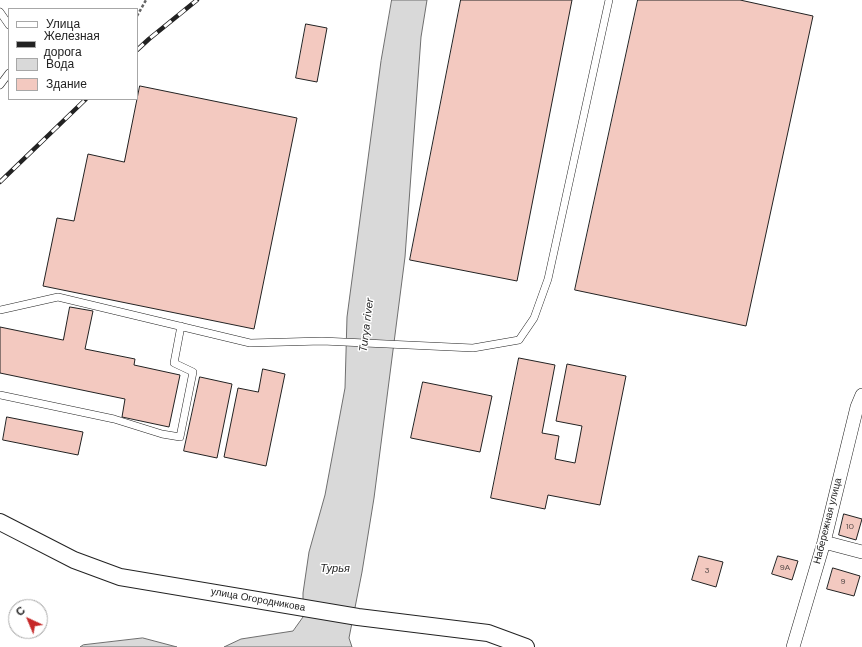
<!DOCTYPE html>
<html>
<head>
<meta charset="utf-8">
<style>
  body { margin:0 }
  #map { position:relative; width:862px; height:647px; overflow:hidden; background:#fff; font-family:"DM Sans",sans-serif }
  canvas { display:block }
  .legend { position:absolute; left:8px; top:8px; width:130px; height:92px; box-sizing:border-box; background:#fff; border:1px solid #a7a7a7; margin:0; padding:5px 7px; list-style:none; font-size:12px; color:#222 }
  .legend li { display:flex; align-items:center; gap:8px; height:20px }
  .legend b { width:20px; border:1px solid #a7a7a7 }
  .north { position:absolute; left:8px; top:599px; width:40px; height:40px; box-sizing:border-box; background:#fff; border:1px solid #a7a7a7; border-radius:50%; rotate:316deg; font-size:11px; font-weight:700; line-height:16px; text-align:center; color:#222 }
  .north::after { content:''; display:block; margin:auto; width:14px; height:18px; background:#c62828; clip-path:polygon(50% 0,100% 100%,50% 72%,0 100%) }
</style>
</head>
<body>
<div id="map">
<canvas width="862" height="647"></canvas>
<ul class="legend">
<li><b style="height:5px;background:#fff"></b>Улица</li>
<li><b style="height:5px;background:#222"></b>Железная дорога</li>
<li><b style="height:11px;background:#d9d9d9"></b>Вода</li>
<li><b style="height:11px;background:#f3c9c0"></b>Здание</li>
</ul>
<div class="north">С</div>
</div>
<script>
const g = document.querySelector('canvas').getContext('2d');
g.lineJoin = 'round';
function fill(path, color) { g.fillStyle = color; g.fill(path, 'evenodd'); }
function stroke(path, color, width, dash) { g.strokeStyle = color; g.lineWidth = width; g.lineCap = dash ? 'butt' : 'round'; g.setLineDash(dash || []); g.stroke(path); }
function drawText(font, color, halo, rows, align = 'center') {
  g.font = font + ' "DM Sans",sans-serif'; g.lineWidth = 3; g.setLineDash([]); g.textBaseline = 'middle'; g.strokeStyle = halo; g.fillStyle = color; for (const [text, x, y, turn = 0] of rows) {
    g.save(); g.translate(x, y); g.rotate((+turn || 0) * Math.PI / 180); g.textAlign = isNaN(turn) ? turn : align; if (halo) g.strokeText(text, 0, 0); g.fillText(text, 0, 0); g.restore();
  }
}
const water = new Path2D(`
  M392,0H427L421,37L405,257L374,498L362,572L349,638L352,647H224L241,639L293,631L303,617V593L309,552L325,495L345,388L347,317L381,61Z
  M143,638L177,647H80L83,645Z`);
const building = new Path2D(`
  M461,0H572L517,281L410,260Z
  M638,0H740L813,16L746,326L575,290Z
  M306,24L327,28L317,82L296,78Z
  M140,86L297,118L254,329L43,286L57,218L74,221L88,154L124,162Z
  M70,307L93,311L85,349L135,359L134,365L180,375L169,427L122,417L125,399L0,373V327L63,340Z
  M519,358L555,365L542,433L559,436L555,459L575,463L582,426L556,421L567,364L626,376L600,505L548,495L545,509L491,498Z
  M263,369L285,374L266,466L224,457L238,388L258,392Z
  M200,377L232,384L217,458L184,451Z
  M423,382L492,396L480,452L411,438Z
  M7,417L83,432L78,455L3,440Z
  M844,514L862,519L856,540L839,535Z
  M699,556L723,562L716,587L692,580Z
  M778,556L798,561L792,580L772,574Z
  M833,568L860,576L854,596L827,589Z`);
const path = new Path2D(`
  M137,16L146,0`);
const service = new Path2D(`
  M0,12L9,25
  M0,85L9,73
  M0,310L58,297L250,343L322,341L473,348L519,340L534,318L548,279L609,0
  M0,395L114,419L162,434L180,437L193,372L174,363L181,326`);
const minor = new Path2D(`
  M824,542L862,552
  M793,647L824,542L857,407L862,395`);
const tertiary = new Path2D(`
  M0,522L74,560L120,577L358,617L488,633L526,647`);
const rail = new Path2D(`
  M137,50L149,39L197,0
  M0,182L86,99`);
const numberNames = [
  ["10",850,527],
  ["9А",785,568],
  ["3",707,571],
  ["9",843,582]
];
const streetNames = [
  ["Набережная улица",828,521,-76],
  ["улица Огородникова",258,600,10]
];
const waterNames = [
  ["Turya river",367,325,-83],
  ["Турья",335,569]
];
fill(water, '#d9d9d9');
stroke(water, '#6f6f6f', 1);
fill(building, '#f3c9c0');
stroke(building, '#222', 1);
stroke(service, '#222', 8);
stroke(minor, '#222', 14);
stroke(tertiary, '#222', 18);
stroke(path, '#646464', 2.5, [3, 2]);
stroke(service, '#fff', 7);
stroke(minor, '#fff', 13);
stroke(tertiary, '#fff', 16);
stroke(rail, '#222', 4.5);
stroke(rail, '#fff', 3, [9]);
drawText('8px', '#564c4a', null, numberNames);
drawText('10px', '#222', '#fff', streetNames);
drawText('italic 11px', '#222', '#fff', waterNames);
</script>
</body>
</html>
